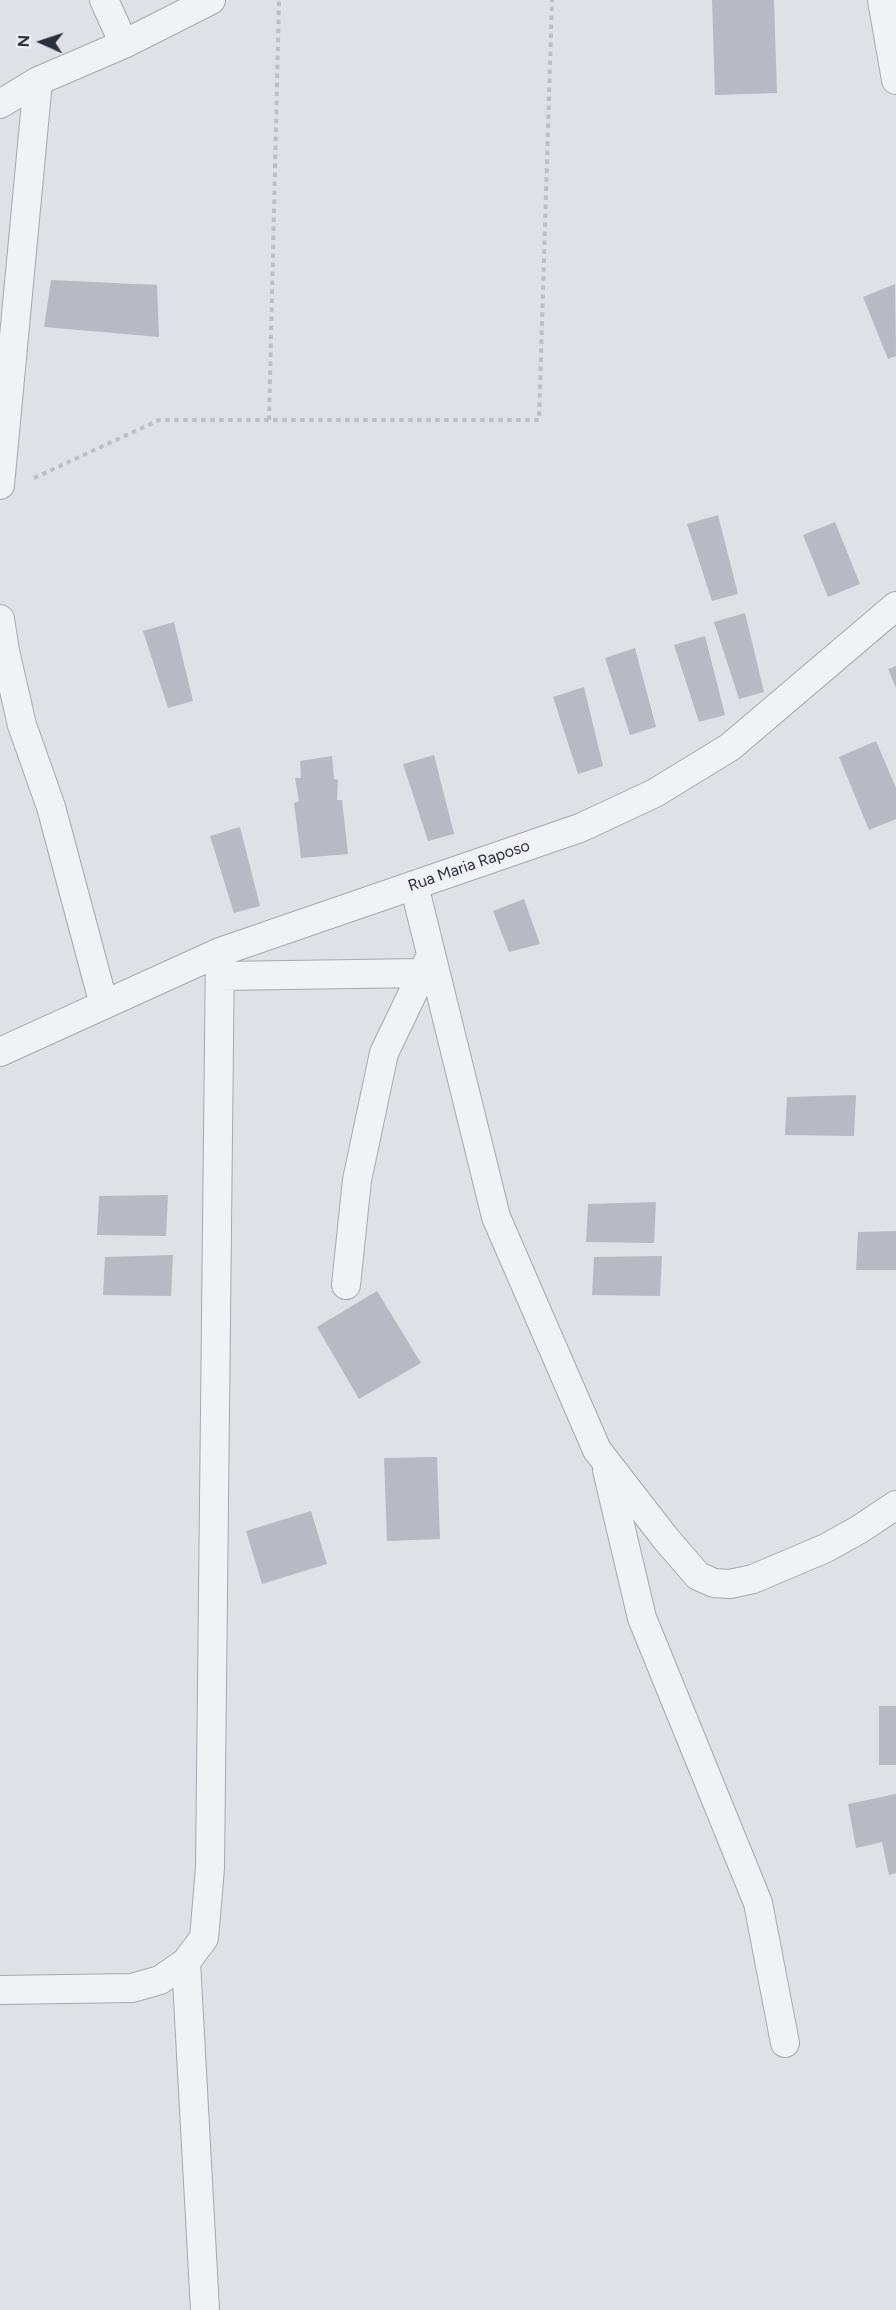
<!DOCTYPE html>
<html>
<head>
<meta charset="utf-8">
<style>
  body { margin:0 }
  #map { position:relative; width:896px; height:2310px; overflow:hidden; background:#dfe1e7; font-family:Figtree,sans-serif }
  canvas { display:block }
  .north { position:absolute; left:12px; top:12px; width:60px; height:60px; -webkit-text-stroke:4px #eef0f5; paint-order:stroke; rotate:273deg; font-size:16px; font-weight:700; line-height:24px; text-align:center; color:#292f3c }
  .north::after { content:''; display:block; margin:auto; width:21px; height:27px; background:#292f3c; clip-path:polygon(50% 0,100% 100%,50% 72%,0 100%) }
</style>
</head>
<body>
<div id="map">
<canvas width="896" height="2310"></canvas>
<div class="north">N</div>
</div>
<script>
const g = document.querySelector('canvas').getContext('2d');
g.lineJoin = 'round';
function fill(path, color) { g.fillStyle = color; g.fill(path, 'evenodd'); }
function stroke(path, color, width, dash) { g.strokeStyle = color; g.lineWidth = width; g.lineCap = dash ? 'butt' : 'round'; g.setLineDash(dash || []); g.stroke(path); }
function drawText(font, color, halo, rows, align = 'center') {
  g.font = font + ' Figtree,sans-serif'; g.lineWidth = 4.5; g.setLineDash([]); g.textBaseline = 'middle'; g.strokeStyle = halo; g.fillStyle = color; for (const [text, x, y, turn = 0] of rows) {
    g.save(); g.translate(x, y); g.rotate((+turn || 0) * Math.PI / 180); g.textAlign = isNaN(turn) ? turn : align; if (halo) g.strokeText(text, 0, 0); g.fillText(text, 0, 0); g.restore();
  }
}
const building = new Path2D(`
  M712,0H774L777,93L715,95Z
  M51,280L157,285L159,337L44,327Z
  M895,284L896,356L888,359L863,297Z
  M718,515L738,594L712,601L687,524Z
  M835,522L860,584L828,597L803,535Z
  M745,613L764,692L739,699L714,622Z
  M174,622L193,701L168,708L143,631Z
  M705,636L725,715L699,722L674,645Z
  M635,648L656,727L630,735L605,658Z
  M896,666V688L888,669Z
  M584,687L603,766L578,774L553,697Z
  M876,741L896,788V819L869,830L839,757Z
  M434,755L454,834L428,841L403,764Z
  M332,756L334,779L338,780L337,800H342L348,854L301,858L294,803L299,801L295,778H301L300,761Z
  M240,827L260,906L234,913L210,836Z
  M524,899L540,944L509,952L493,911Z
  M856,1095L854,1136L785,1135L787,1097Z
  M168,1195L166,1236L97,1235L99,1196Z
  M656,1202L654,1243L586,1242L588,1204Z
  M896,1231V1270H856L858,1232Z
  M173,1255L171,1296L103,1295L105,1257Z
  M662,1256L660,1296L592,1295L594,1257Z
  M377,1291L421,1363L359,1399L317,1327Z
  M437,1457L440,1539L387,1541L384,1458Z
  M311,1511L327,1564L262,1584L246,1531Z
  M879,1706H896V1765H879Z
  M896,1794V1873L889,1875L882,1842L856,1848L848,1804Z`);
const path = new Path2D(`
  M269,420L279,0
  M34,478L159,420H539L552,0`);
const street = new Path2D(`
  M104,0L124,44
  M882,0L896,80
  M0,104L38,81L124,44L211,0
  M0,485L38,81
  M0,619L5,651L22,725L51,807L104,1005
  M414,885L496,1217L597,1450L666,1539L698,1576L714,1583L730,1584L753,1579L826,1548L860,1529L896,1505
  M220,976L422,973
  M0,1052L220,952L580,828L655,793L730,747L896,606
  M346,1285L357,1180L384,1053L431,955
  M607,1470L642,1618L758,1903L785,2043
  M186,1962L205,2310
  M0,1990L132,1988L160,1980L186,1962L204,1938L210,1868L220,952`);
const streetNames = [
  ["Rua Maria Raposo",469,866,-19]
];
fill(building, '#b7bac3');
stroke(street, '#a5a8b0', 30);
stroke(path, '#bdbfc5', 4, [4.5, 4.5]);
stroke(street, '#f1f2f5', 28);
drawText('16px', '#292f3c', '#eef0f5', streetNames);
</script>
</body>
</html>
